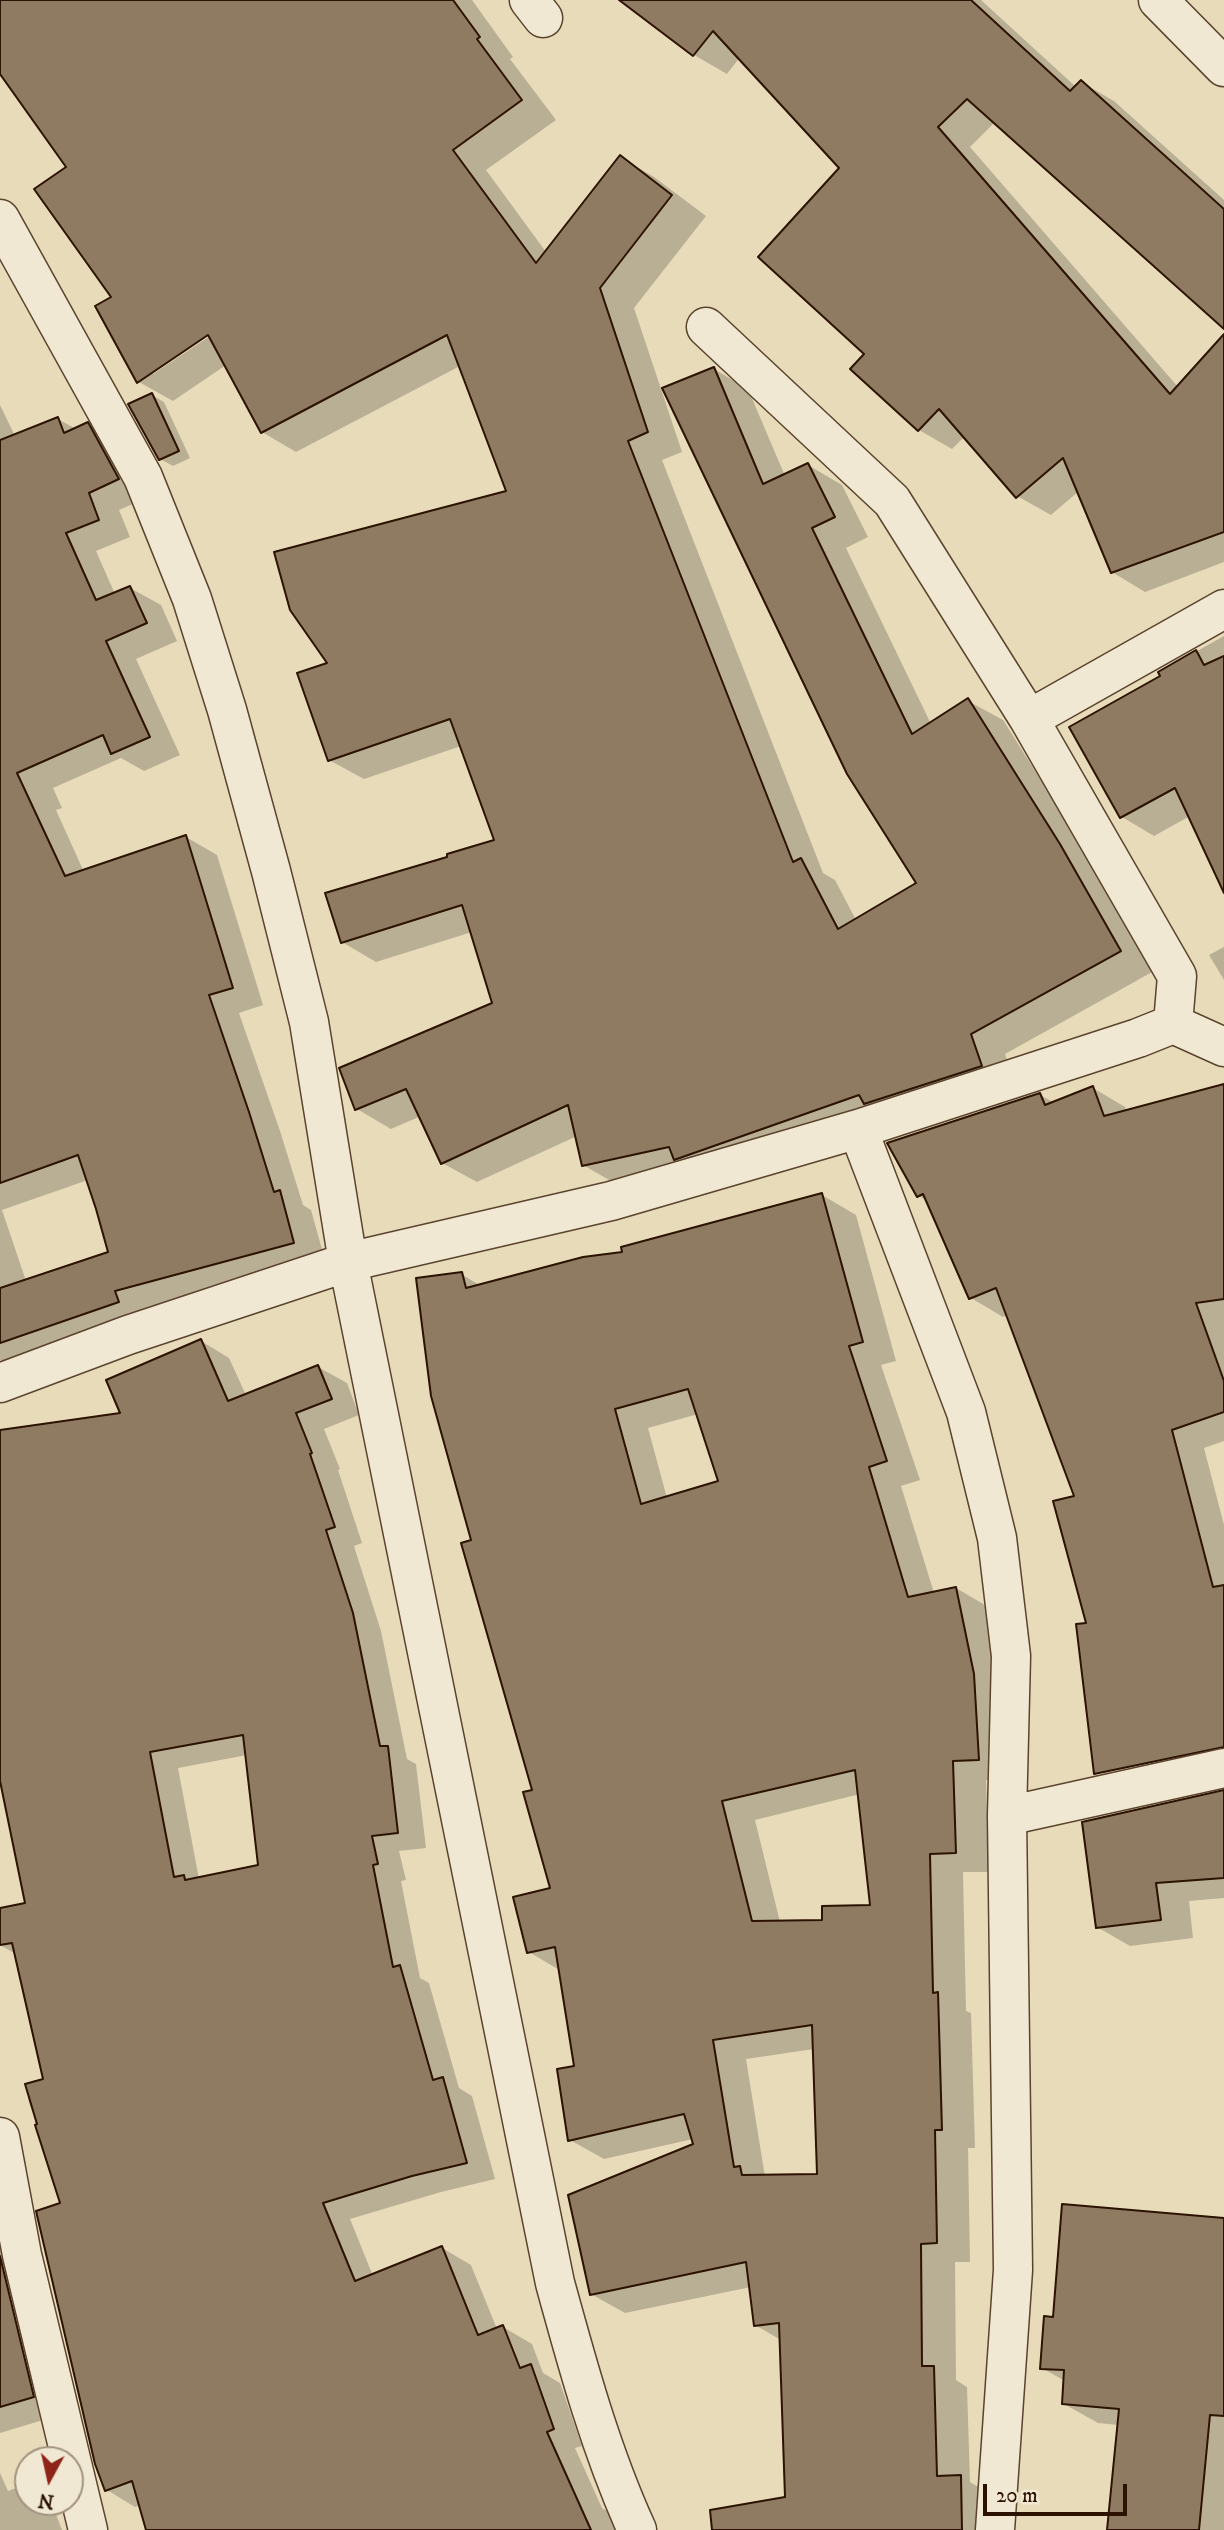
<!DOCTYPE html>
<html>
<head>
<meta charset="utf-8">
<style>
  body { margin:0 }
  #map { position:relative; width:1224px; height:2530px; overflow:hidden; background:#e8dbba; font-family:"IM FELL DW Pica",serif }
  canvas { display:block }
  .north { position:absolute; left:14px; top:2446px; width:70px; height:70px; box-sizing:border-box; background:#f0e8d2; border:2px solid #a2927e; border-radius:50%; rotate:188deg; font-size:19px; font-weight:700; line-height:28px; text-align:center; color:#2c1200 }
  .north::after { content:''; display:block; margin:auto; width:24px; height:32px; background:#8f2418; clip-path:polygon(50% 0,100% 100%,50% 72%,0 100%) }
  .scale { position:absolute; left:983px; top:2484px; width:144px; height:32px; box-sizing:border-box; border:4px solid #2c1200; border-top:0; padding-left:9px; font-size:21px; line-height:24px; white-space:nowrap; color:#2c1200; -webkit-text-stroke:5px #f0e8d2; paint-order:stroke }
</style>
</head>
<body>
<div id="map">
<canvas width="1224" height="2530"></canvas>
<div class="north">N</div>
<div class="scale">20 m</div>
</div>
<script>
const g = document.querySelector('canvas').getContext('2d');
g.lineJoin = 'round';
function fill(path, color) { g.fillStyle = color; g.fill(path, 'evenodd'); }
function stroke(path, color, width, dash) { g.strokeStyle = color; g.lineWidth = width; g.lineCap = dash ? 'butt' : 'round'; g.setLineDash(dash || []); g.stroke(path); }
const shadow = new Path2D(`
  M0,0H472L513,57L510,59L556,120L486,170L546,252L620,157L654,177L706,216L634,308L682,452L662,460L823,873L835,880L856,920L919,884L714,369L748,389L785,476L808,465L842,485L868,537L846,548L931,724L968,701L1003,720L1095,866L1154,971L1005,1054L1016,1085L618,1185L583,1165L577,1136L477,1182L442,1163L421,1116L391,1129L357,1109L495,1004L472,932L376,962L342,942L450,858L496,841L461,746L364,779L329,760L330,664L508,492L460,366L296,452L262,432L226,365L173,401L139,382L114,297L68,167L0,73ZM214,329L216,332L153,374V370Z
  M623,0H981L1076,87L1081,82L1114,101L1224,200V322L995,122L970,147L1178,387L1224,336V562L1145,592L1112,572L1079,491L1051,515L1017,496L965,436L952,449L919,430L867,354L842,168L740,57L727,74L694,55Z
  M152,395L164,402L190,458L173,466L160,459Z
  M0,405L15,436L58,419L76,429L88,424L119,442L149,497L119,510L130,537L96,551L115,594L130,588L161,605L177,641L136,659L180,755L144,771L121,758L53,788L62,808L56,810L84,872L186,837L217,855L263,1005L239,1013L280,1131L303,1205L311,1210L325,1260L145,1308L149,1320L12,1367L0,1360ZM88,1180L110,1253L26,1281L2,1210Z
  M1224,636V865L1190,816L1154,836L1122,817L1071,728L1163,677L1160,672Z
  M1224,947V980L1209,955Z
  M1093,1088L1125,1107L1127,1112L1224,1088V1441L1204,1448L1224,1525V1734L1088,1625L1076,1497L1008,1315L1003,1317L971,1298L929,1202L919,1196L1040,1095L1055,1103Z
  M822,1195L856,1215L896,1361L881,1365L920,1480L901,1486L934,1593L956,1588L990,1608L1012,1778L986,1780L989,1872H963L966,2011L971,2013L975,2148H968L970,2262H955L956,2380L967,2387L970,2482L994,2496L995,2530H717L787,2498L781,2340L755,2325L751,2287L625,2313L591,2294L695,2145L693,2139L604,2159L570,2140L576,2068L561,1971L529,1952L552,1890L534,1791L473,1541L461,1274L481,1286L624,1253ZM698,1414L720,1482L667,1498L648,1428ZM860,1794L872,1907L824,1922H780L755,1820ZM814,2049L818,2176L765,2177L746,2059Z
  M201,1341L229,1358L246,1395L318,1367L347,1383L359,1415L324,1429L340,1469L338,1470L362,1543L354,1546L381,1631L407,1759L416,1764L426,1848L399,1851L406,1880L401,1881L420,1978L429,1983L459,2088L472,2096L495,2179L441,2192L350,2219L373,2276L442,2248L471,2265L497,2329L503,2327L532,2344L543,2373L560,2383L582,2446L575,2448L602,2508L614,2515L618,2530H148L141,2505L135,2507L107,2490L62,2204L28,2099H32L45,2080L16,1954L0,1945V1910L27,1905L0,1768V1435L123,1415ZM247,1755L260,1867L199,1879L178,1768Z
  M1224,1795V1898L1189,1901L1193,1938L1130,1946L1097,1927Z
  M1224,2219V2530H1109L1119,2425L1098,2423L1064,2404L1065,2381L1042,2368L1054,2319Z
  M0,2229L63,2414L0,2433Z
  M0,2473L8,2491L22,2486L28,2490V2502L52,2504L62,2530H0Z`);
const building = new Path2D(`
  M0,0H453L480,37L477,39L522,100L453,150L536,263L620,155L672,195L600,288L648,432L628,441L793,862L801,858L838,929L916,883L847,774L662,388L714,367L763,484L808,463L835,517L812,528L912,734L968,698L1060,844L1121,951L971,1034L982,1066L864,1104L859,1095L674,1160L669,1147L582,1166L568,1105L441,1164L406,1089L355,1110L339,1068L492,1003L462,905L341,943L325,893L447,857V854L494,840L450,719L328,761L297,673L327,663L290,610L274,552L506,491L447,335L261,433L208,335L137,383L95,306L111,297L34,189L66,167L0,74Z
  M619,0H971L1070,91L1081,80L1224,209V329L967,99L938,127L1170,394L1224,334V532L1111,573L1063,458L1016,498L939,409L918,431L850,369L864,354L758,257L839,168L713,31L693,56Z
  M152,393L179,451L159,460L128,404Z
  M58,417L64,433L88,422L119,479L89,493L99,520L66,533L96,600L130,586L147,623L106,641L150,737L111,754L103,735L17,773L65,876L186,835L233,988L209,995L249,1112L274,1192L280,1190L294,1243L115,1291L119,1302L0,1343V1288L108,1252L96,1209L78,1155L0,1183V440Z
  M1196,650L1204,665L1224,656V893L1175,788L1120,818L1069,727L1160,676L1158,672Z
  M1224,1084V1299L1196,1303L1224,1381V1412L1172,1430L1213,1587L1224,1585V1747L1094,1774L1076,1624L1086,1623L1053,1501L1074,1496L996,1288L969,1299L923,1194L917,1197L887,1143L1040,1093L1045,1105L1093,1086L1104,1116Z
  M822,1193L863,1342L849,1346L887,1461L869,1467L908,1597L956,1587L974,1674L979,1760L953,1761L956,1853L930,1854L933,1993L938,1992L942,2130H935L937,2243L921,2244L922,2366H934L937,2476L961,2475L962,2530H712L710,2510L785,2497L779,2323L754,2326L746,2262L590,2295L568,2195L693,2144L684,2114L568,2141L557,2069L574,2066L555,1947L527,1953L513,1897L550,1888L523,1792L532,1790L461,1543L471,1540L431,1396L416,1278L462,1272L466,1288L583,1257L622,1252L621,1247ZM688,1389L718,1481L641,1504L615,1409ZM855,1770L870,1905L822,1906V1920L752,1921L722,1801ZM812,2025L817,2174L742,2175L740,2166L734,2167L713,2040Z
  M201,1339L228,1401L318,1365L332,1399L296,1413L312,1453L310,1454L335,1527L326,1530L353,1613L380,1746H388L398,1833L372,1836L378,1864L373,1865L393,1967L400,1965L433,2080L443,2077L467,2163L412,2176L323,2203L355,2281L442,2246L478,2335L503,2325L520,2368L531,2364L554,2429L547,2432L591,2530H146L132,2481L105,2491L95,2464L36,2211L60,2203L35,2125L37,2124L25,2084L43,2079L12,1943L0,1945V1908L25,1903L0,1781V1430L120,1413L106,1380ZM243,1735L258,1865L185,1880L184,1875L174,1877L150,1752Z
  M1224,1790V1878L1156,1883L1161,1920L1096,1928L1082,1822Z
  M1062,2204L1224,2218V2416L1210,2415L1199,2530H1107L1119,2409L1062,2404L1064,2370L1040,2369L1044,2316L1053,2317Z
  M0,2256L34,2397L0,2407Z`);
const minor = new Path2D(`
  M529,0L543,18
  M1158,0L1224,67
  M0,219L143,477L192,599L227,710L271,871L309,1022L348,1262L555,2283C578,2367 601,2451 637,2530
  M706,327L892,501L1029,719L1177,976L1173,1024L1138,1038L858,1129
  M1029,719L1224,609
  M1173,1024L1224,1047
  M0,1383L128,1335L348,1262L611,1201L858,1129L966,1412L997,1538L1011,1656L1007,1816L1013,2270L995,2530
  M1007,1816L1224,1768
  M0,2137L22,2255L88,2530`);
fill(shadow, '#0003');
fill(building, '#8e7b61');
stroke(building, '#2c1200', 2);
stroke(minor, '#5b442e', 41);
stroke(minor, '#f0e8d2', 38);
</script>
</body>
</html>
